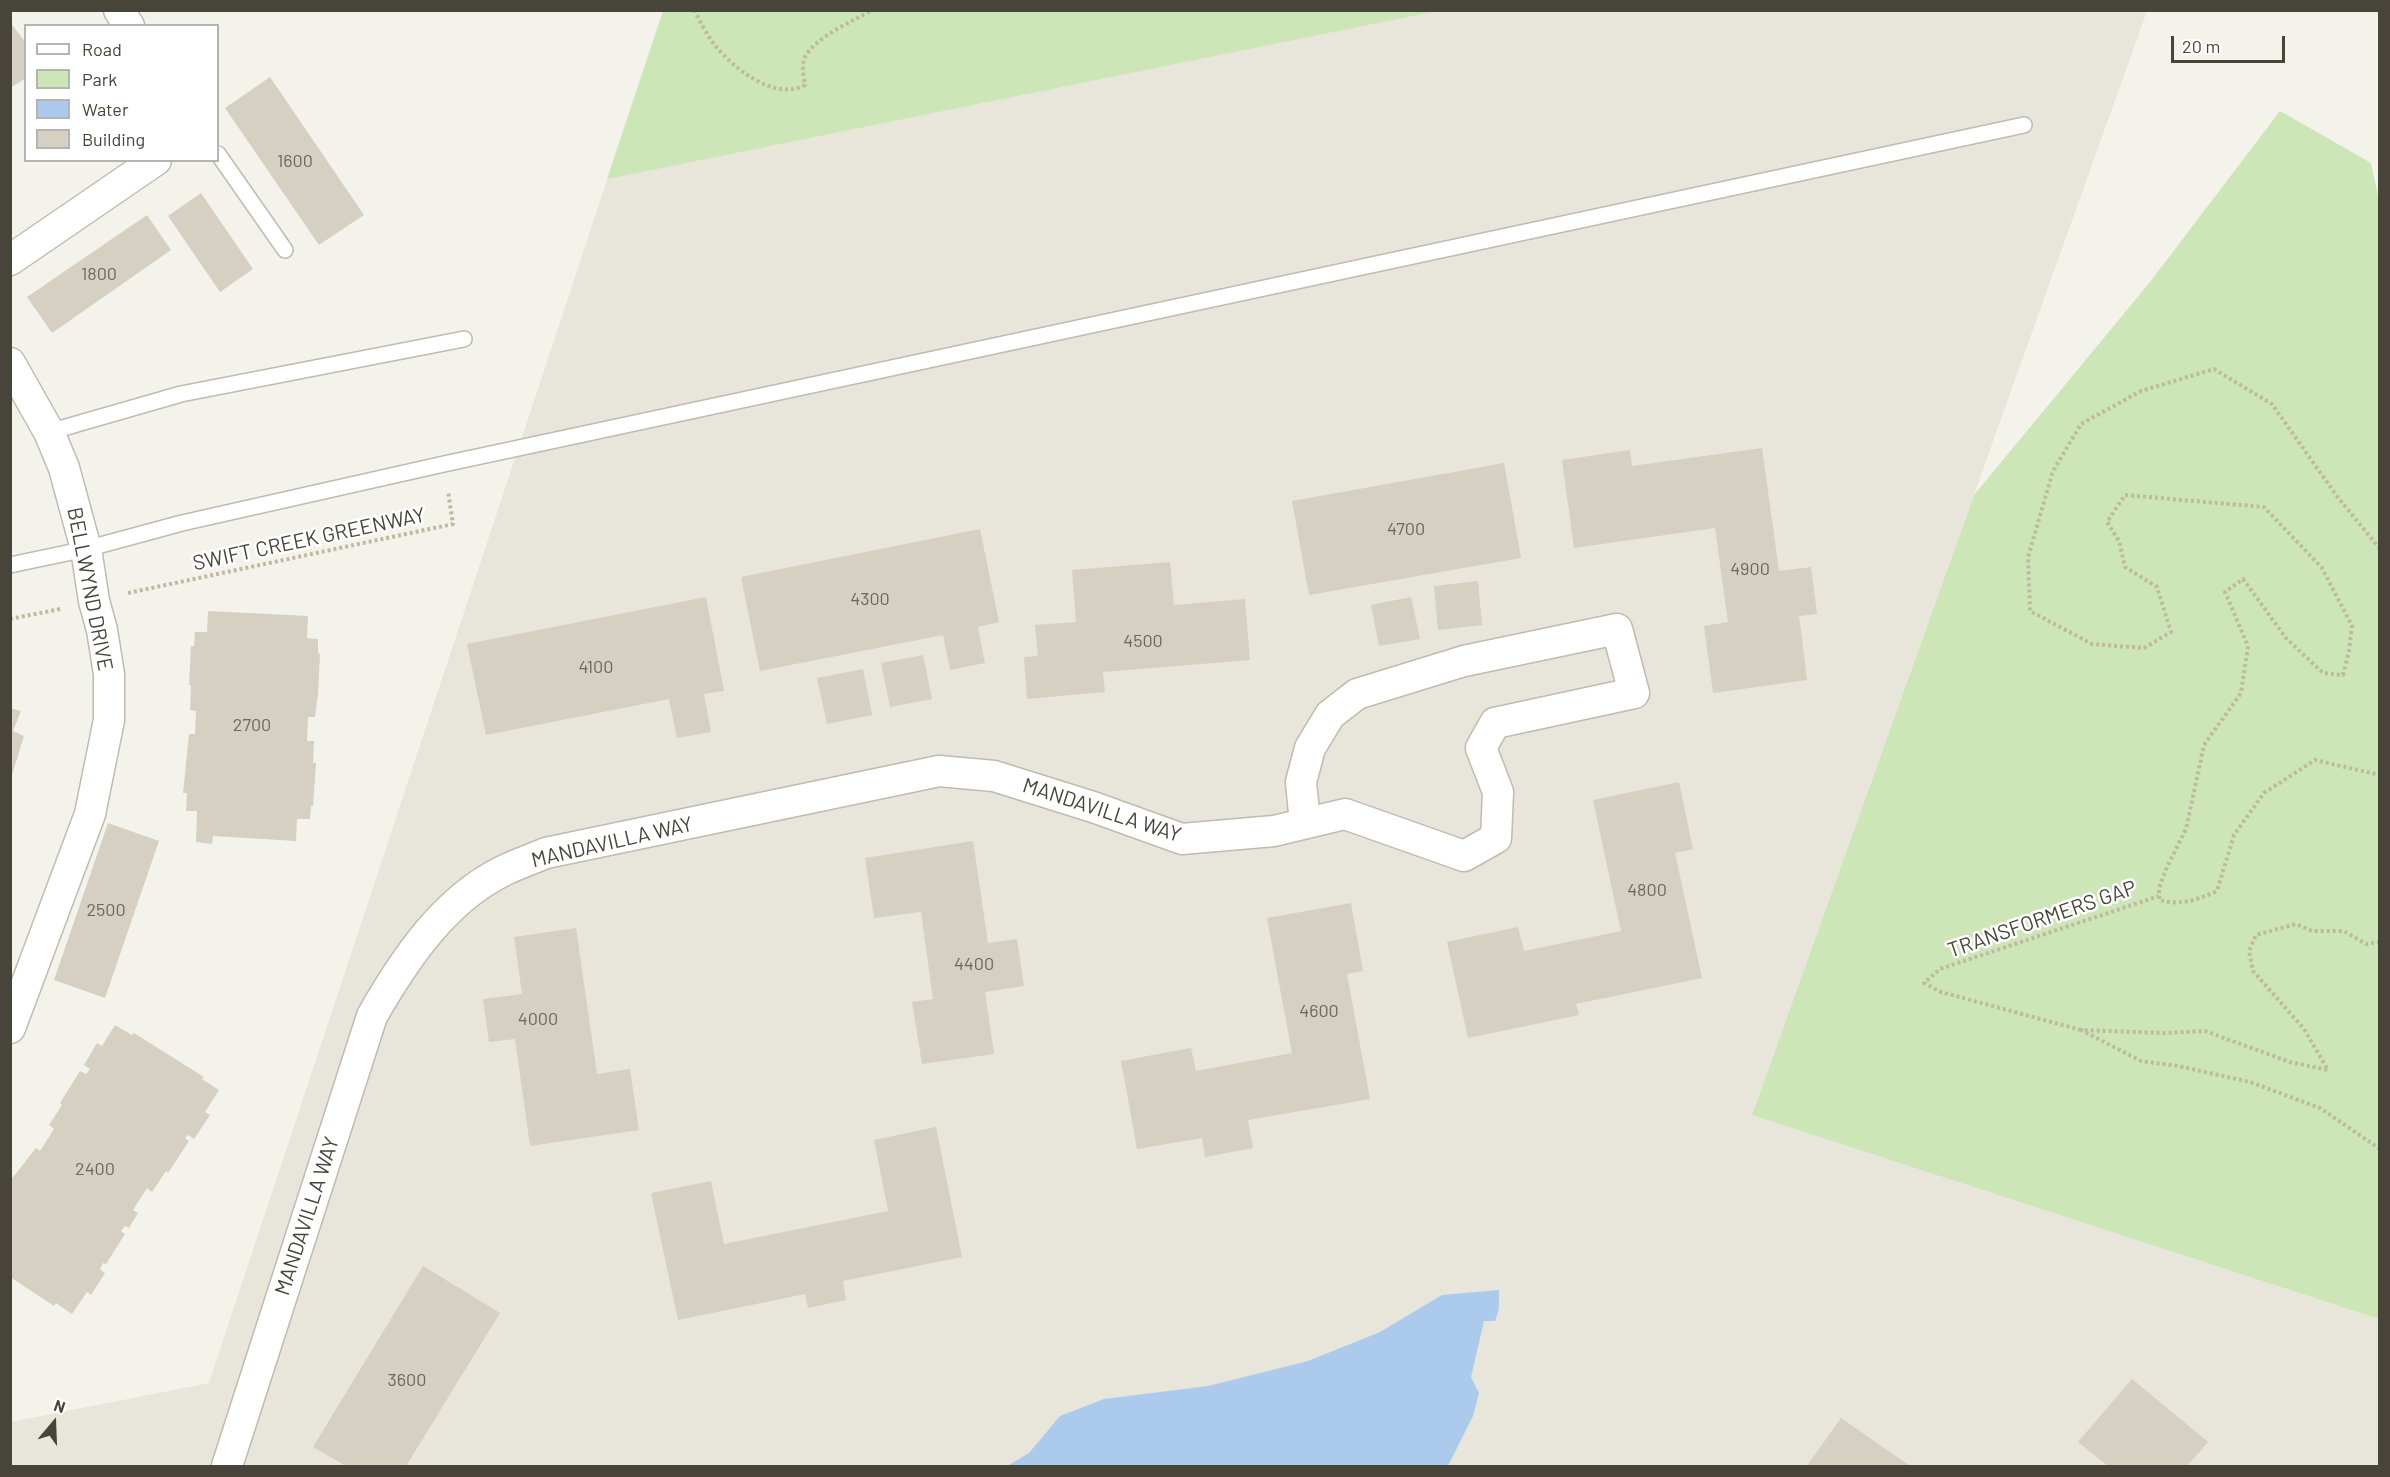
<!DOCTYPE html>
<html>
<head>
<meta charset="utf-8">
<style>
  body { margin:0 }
  #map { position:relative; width:2390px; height:1477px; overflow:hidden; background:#f4f3eb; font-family:Barlow,sans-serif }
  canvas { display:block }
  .frame { position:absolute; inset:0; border:12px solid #484439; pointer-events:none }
  .legend { position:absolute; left:24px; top:24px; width:195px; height:138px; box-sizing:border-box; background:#fff; border:2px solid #b6b4b0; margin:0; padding:8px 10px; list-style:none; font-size:18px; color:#484439 }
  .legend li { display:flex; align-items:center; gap:12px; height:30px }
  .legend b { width:30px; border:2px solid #b6b4b0 }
  .north { position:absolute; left:24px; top:1393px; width:60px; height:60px; -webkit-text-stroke:4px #fff; paint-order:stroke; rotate:19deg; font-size:16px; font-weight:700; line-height:24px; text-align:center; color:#484439 }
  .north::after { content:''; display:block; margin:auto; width:21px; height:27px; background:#484439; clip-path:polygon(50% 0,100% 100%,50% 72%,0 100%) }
  .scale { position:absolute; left:2171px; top:36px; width:114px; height:27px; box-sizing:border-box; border:3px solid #484439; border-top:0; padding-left:8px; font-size:18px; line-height:21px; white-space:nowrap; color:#484439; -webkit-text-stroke:4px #fff; paint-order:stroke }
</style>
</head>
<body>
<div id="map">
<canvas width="2390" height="1477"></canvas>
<div class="frame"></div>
<ul class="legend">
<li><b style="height:8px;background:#fff"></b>Road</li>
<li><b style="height:16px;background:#cce6b7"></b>Park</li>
<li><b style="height:16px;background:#accbec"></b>Water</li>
<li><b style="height:16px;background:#d5d0c1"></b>Building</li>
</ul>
<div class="north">N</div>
<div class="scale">20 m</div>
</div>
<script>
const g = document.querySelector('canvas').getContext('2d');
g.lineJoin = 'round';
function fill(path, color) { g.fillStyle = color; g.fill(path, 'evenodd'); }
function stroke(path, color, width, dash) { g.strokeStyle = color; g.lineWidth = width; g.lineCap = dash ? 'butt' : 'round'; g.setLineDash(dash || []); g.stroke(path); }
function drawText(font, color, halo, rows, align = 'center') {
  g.font = font + ' Barlow,sans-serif'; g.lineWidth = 5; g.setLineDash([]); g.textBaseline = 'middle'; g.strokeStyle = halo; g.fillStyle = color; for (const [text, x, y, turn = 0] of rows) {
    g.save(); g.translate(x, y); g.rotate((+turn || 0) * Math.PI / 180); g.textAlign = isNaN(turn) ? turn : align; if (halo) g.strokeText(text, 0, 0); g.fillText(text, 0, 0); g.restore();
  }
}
const residential = new Path2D(`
  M663,11H2147L1752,1115L2379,1319V1466H11V1422L209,1383Z`);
const green = new Path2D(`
  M663,11V10L1437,11L607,179Z
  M2280,111L2371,163L2379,201V1319L1752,1115L1974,495L2150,282Z`);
const water = new Path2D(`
  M1499,1290V1309L1495,1321H1484L1471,1377L1479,1393L1473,1416L1448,1466H1007L1029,1453L1060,1416L1104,1399L1208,1386L1308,1361L1380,1332L1442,1295Z`);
const building = new Path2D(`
  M10,22L26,43V78L10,88Z
  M270,77L364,215L319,245L225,108Z
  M201,193L253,269L220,292L168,216Z
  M147,215L171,250L52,333L27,297Z
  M1762,448L1779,571L1811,567L1817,614L1799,616L1807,680L1713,693L1704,626L1728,622L1715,528L1574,548L1562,460L1630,450L1632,466Z
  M1504,463L1521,558L1309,595L1292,501Z
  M980,529L999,622L978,627L985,663L950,670L943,635L760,671L741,577Z
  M1170,562L1174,605L1245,599L1250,660L1103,672L1105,692L1027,699L1024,657L1038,656L1035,625L1076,622L1072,570Z
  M1478,581L1482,625L1438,630L1434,586Z
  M706,597L724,691L704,694L711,732L677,738L669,699L486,735L467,644Z
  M1411,597L1420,639L1379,646L1371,605Z
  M208,611L308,616L307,638L318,639V653L320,654L318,694L315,717H308L307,741H314L313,763H316L313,806H311L310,819H297L296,841L213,836L212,844L196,842L197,811H186L187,793H183L189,734H195L196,711L190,710L191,685H189L191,646H194L195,632H207Z
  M923,655L932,699L890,707L881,663Z
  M863,669L872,715L827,724L817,678Z
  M10,708L21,711L13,731L24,736L11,778Z
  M1679,782L1693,849L1675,853L1702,978L1576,1004L1579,1015L1468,1038L1447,942L1518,927L1524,951L1621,931L1593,800Z
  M108,823L159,841L105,998L54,980Z
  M973,841L988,943L1017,939L1024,986L985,992L994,1054L922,1064L912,1002L933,999L921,912L874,918L865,858Z
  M1351,903L1363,971L1347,974L1370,1099L1248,1120L1253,1148L1205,1157L1202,1138L1137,1149L1121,1061L1191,1048L1196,1071L1292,1053L1267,918Z
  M576,928L597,1074L630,1069L639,1130L530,1146L515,1039L489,1042L483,999L522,994L514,937Z
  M115,1025L132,1035L134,1033L204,1077L202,1079L219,1090L205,1112L210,1115L194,1139L188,1135L185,1138L189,1141L168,1173L166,1171L152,1192L147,1188L133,1210L138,1213L129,1228L125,1226L121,1231L125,1234L106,1264L103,1263L100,1269L105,1273L91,1295L87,1292L72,1314L56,1303L54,1306L10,1277V1181L36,1148L40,1151L54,1129L49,1125L62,1105L60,1103L80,1071L86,1074L90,1069L84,1065L97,1043L102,1046Z
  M936,1127L962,1257L843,1281L846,1300L808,1308L805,1294L678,1320L651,1193L711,1181L724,1244L888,1211L874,1140Z
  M423,1266L500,1313L406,1466H346L313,1447Z
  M2132,1379L2208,1442L2187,1466H2108L2078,1442Z
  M1841,1418L1910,1466H1807Z`);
const path = new Path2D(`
  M694,10C700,21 706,33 713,43C732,67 774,102 805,85C804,77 801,65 805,57C814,38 854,20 873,10
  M2380,549L2336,495L2272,404L2214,369L2141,391L2081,424L2053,471L2028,557L2030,611L2092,644L2144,648L2171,632L2157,587L2125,567L2119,541L2107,522L2125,495L2264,507L2322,568L2352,626L2349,651L2343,675L2323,673L2286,638L2243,579L2225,592L2248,646L2241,693L2204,745L2186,829L2167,867L2159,888V900C2181,906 2197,900 2217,891L2234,835L2264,793L2315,760L2380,775
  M128,593L453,524L448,491
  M10,619L60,609
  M2380,942L2366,944L2344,931H2312L2296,924L2256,935L2249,951L2253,971L2304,1029L2328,1070L2290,1062L2205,1031L2165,1033L2081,1030L2141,1061L2178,1066L2250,1082L2320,1108L2380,1149
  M2081,1030L1941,992L1924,983L1940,969L2159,896`);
const lane = new Path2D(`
  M218,154L285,250
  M49,432L181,394L464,339
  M10,565L86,549L182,523L444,464L2024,125`);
const street = new Path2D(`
  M119,10L129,26
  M10,260L156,160
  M10,363L49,432L64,468L86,549L94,601L102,630L109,674V720L90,814L10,1028
  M227,1466L372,1016C404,960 444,900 503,871C517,864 532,859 546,853L939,771L994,776L1093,807L1182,839L1274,831L1345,814L1464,856L1496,838L1498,792L1481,748L1495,723L1634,693L1617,629L1464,661L1357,694L1330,715L1310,748L1301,782L1305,823`);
const numberNames = [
  ["1600",295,161],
  ["1800",99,274],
  ["4700",1406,529],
  ["4900",1750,569],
  ["4300",870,599],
  ["4500",1143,641],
  ["4100",596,667],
  ["2700",252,725],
  ["4800",1647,890],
  ["2500",106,910],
  ["4400",974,964],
  ["4600",1319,1011],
  ["4000",538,1019],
  ["2400",95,1169],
  ["3600",407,1380]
];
const streetNames = [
  ["SWIFT CREEK GREENWAY",309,539,-12],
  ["BELLWYND DRIVE",90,589,79],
  ["MANDAVILLA WAY",1102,810,18],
  ["MANDAVILLA WAY",612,842,-13],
  ["TRANSFORMERS GAP",2042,919,-19],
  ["MANDAVILLA WAY",307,1216,-72]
];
fill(residential, '#e8e5da');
fill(green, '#cce6b7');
fill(water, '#accbec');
fill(building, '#d5d0c1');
stroke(lane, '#c0bbae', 18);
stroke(street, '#c0bbae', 33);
stroke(path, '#c0b8a0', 4, [3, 3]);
stroke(lane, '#fff', 15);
stroke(street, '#fff', 30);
drawText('18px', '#6b675b', null, numberNames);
drawText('21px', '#484439', '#fff', streetNames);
</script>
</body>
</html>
